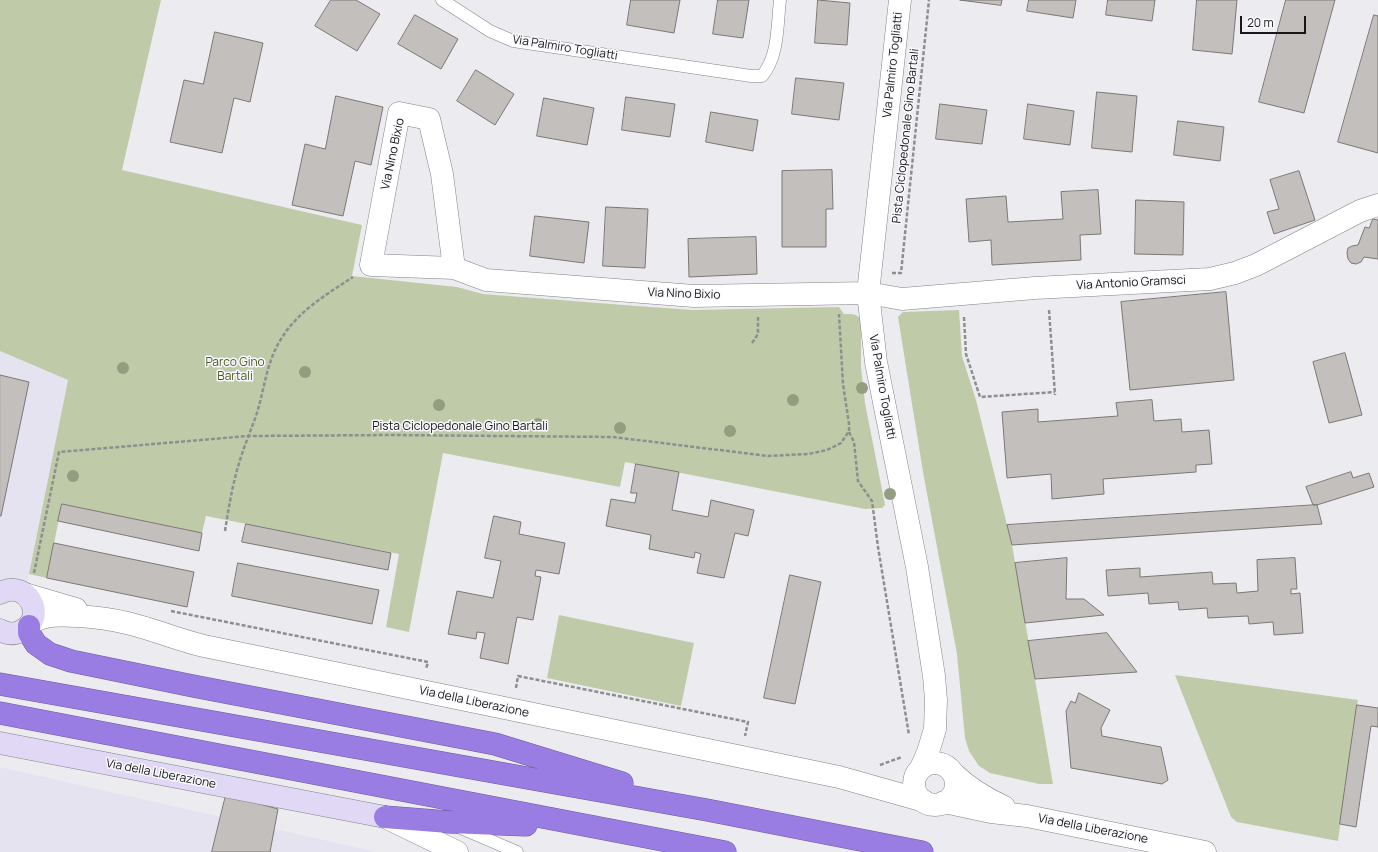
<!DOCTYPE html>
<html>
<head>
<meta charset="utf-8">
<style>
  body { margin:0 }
  #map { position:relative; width:1378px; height:852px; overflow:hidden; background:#ececf0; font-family:Manrope,sans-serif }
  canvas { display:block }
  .scale { position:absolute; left:1240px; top:16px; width:66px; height:18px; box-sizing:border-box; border:2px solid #171718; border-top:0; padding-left:5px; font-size:12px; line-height:14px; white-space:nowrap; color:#171718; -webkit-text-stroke:3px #faf9fd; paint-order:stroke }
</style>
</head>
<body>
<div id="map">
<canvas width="1378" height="852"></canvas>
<div class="scale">20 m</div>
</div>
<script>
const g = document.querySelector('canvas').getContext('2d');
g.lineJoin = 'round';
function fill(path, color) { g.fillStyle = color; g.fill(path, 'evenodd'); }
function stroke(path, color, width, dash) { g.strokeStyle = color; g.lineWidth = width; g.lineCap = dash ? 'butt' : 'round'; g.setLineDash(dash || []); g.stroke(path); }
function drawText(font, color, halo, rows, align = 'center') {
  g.font = font + ' Manrope,sans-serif'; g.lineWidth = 3; g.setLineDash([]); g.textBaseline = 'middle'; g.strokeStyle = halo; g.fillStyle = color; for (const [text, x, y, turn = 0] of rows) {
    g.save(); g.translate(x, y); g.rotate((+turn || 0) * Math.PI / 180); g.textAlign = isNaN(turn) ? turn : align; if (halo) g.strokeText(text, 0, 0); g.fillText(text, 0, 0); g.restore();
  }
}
const built = new Path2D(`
  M0,351L68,380L26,589L0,584Z
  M0,767L377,852H0Z`);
const green = new Path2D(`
  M0,0H161L122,170L362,225L352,276L457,287L483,294L637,306L693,310L839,307L844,314C851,314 857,313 861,320V367L865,403L885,505L882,508L865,509L625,462L620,487L443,453L409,632L386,627L399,554L206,516L202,533L62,504L47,578L29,574L68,380L0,351Z
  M959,310L962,356L976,400L1012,545L1053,784H1039L990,773L979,766L969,751L965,738L957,654L923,472L898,317L903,312Z
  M559,615L694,643L681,706L547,678Z
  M1175,675L1358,700L1338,841L1237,822L1231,817Z`);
const building = new Path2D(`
  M331,0H356L380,14L357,51L315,26Z
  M631,0H680L674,33L627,25Z
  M718,0H749L743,38L713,34Z
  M818,0L850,3L847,45L815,43Z
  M960,0H1002L1001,5Z
  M1029,0H1076L1073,18L1027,11Z
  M1108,0H1155L1152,21L1106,15Z
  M1197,0H1237L1232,54L1193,50Z
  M1286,0H1335L1304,113L1259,102Z
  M415,15L458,39L441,69L398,44Z
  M1374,15L1378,16V153L1338,142Z
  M215,32L263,43L250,102L234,98L222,153L170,142L184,80L203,84Z
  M476,70L514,94L495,125L457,101Z
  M796,78L844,83L839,120L792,114Z
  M1097,92L1137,96L1132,152L1092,148Z
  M336,96L383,107L371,165L355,161L343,216L292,205L305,144L325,149Z
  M626,97L675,104L670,137L622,130Z
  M544,98L594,108L587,145L537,136Z
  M940,104L987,110L982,144L936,139Z
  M1028,104L1074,111L1070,145L1024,139Z
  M711,112L758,120L753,151L706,142Z
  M1178,121L1224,127L1220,161L1174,155Z
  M832,170L833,209H826V247H782V171Z
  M1299,171L1315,220L1274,234L1267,212L1279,209L1270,180Z
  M1098,190L1101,234L1080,235L1081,260L992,265L991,240L969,242L966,199L1006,196L1008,222L1063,219L1061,192Z
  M1136,200L1184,202L1183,255L1135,254Z
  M606,207L648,209L645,268L603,266Z
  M535,216L589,222L584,263L530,256Z
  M1373,219L1378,220V259L1364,257L1361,262L1356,264L1351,263L1348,259L1347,253L1348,248L1352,246L1358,245L1365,227L1369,228Z
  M756,237L757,274L689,277L688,239Z
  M1226,292L1234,380L1130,390L1121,302Z
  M1345,353L1362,415L1329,423L1313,362Z
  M0,375L29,382L1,516H0Z
  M1152,400L1154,421L1181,419L1182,432L1209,430L1212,464L1196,465V472L1103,479L1104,494L1052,499L1051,474L1007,478L1002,412L1038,409V422L1118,416L1116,403Z
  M636,464L679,472L672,510L708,517L711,500L754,510L748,536L735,533L724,578L697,573L701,554L695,552L694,558L649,549L651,535L606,526L611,499L635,503L637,493H631Z
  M1351,472L1353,478L1369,473L1374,487L1317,505H1313L1306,487Z
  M62,504L202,533L199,551L58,521Z
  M1317,505L1322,524L1012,545L1007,525Z
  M494,516L521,522L519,534L565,543L559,574L536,570L535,576L541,577L533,620L517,617L508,664L480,658L485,633L477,632L476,639L448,634L457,591L493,598L501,561L485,558Z
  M246,524L391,553L388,570L242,542Z
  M54,543L194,572L187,607L47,578Z
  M1067,558L1066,599H1084L1104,615L1025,623L1015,563Z
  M1295,558L1297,589H1291V594L1300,593L1303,633L1274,635L1273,622L1249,624L1248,616L1208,618L1207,608L1179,610L1178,602L1149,604L1148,593L1108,596L1106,570L1140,568V577L1212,572L1213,584L1236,583L1237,593L1258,591L1257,560Z
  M238,563L379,590L372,624L232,596Z
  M790,575L821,582L795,704L764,698Z
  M1107,633L1137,672L1035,679L1028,641Z
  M1079,693L1110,710L1101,728L1102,736L1161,747L1168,780L1162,784L1071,768L1066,711L1071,701L1075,703Z
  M1357,705L1378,708V727L1371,726L1356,827L1340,824Z
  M226,795L278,809L270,852H212Z`);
const path = new Path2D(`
  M892,273H901L929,0
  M1049,310L1055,395
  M964,317L966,354L980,397L1055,392
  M752,343L758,334V317
  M849,432L854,442L858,481L872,501L878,547L909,735
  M225,531C228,512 231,493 236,474C241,454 249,435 256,416C265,388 266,361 283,336C300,310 327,294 353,277
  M34,573L59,452L248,436L393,435L613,437L768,456L808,454L827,450L841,443L849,431V424L843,384L839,314
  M171,611L428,662L426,669
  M516,688L518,676L748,722L745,736
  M880,765L902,757`);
const lane = new Path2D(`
  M442,0L490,31L513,41L751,76H762C779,56 777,25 780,0
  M461,828L517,852`);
const street = new Path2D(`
  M900,0L868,293L876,362L917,567L934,676L936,700L935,729L928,752L921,768
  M454,268L442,174L429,119L399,113L371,265L454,268L486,280L694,296L868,293L902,299L1035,288L1210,279L1235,273L1256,265L1360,211L1378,205
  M25,594L76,609
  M30,624C44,614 61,615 78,616C94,617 111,619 127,623C153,629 178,640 204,646L839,777L924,801
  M914 784a21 21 0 1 1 42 0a21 21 0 1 1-42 0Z
  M954,774C969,789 985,798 1004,807
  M944,802L991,812L1027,816L1205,852
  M385,817L457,852`);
const secondary = new Path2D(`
  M0,593C28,578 48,619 21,631C14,635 7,634 0,630
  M0,743L385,817`);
const highway = new Path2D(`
  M29,626V633L36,644L50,654L71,661L193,686L495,744L622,783
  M0,684L707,810L922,852
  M0,713L725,852
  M385,817L449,822L526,825`);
const trees = [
  [123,368],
  [305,372],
  [862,388],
  [793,400],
  [439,405],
  [538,424],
  [620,428],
  [730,431],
  [73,476],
  [890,494]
];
const streetNames = [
  ["Via Palmiro Togliatti",565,48,9],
  ["Via Palmiro Togliatti",893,65,-84],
  ["Pista Ciclopedonale Gino Bartali",906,136,-84],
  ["Via Nino Bixio",393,154,-78],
  ["Via Antonio Gramsci",1131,283,-3],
  ["Via Nino Bixio",684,294,2],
  ["Via Palmiro Togliatti",882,387,80],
  ["Pista Ciclopedonale Gino Bartali",460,427],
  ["Via della Liberazione",474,702,12],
  ["Via della Liberazione",161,774,11],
  ["Via della Liberazione",1093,829,11]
];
const parkNames = [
  ["Parco Gino",235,363],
  ["Bartali",235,377]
];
fill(built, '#e5e3ef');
fill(green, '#bfcba8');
fill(building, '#c3bfbc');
stroke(building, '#7b7775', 1);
stroke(lane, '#828185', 13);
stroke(street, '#828185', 23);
stroke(secondary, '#828185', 23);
stroke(highway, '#6c599b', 23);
stroke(path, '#8e8e90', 2.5, [4, 2]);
stroke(lane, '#fff', 12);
stroke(street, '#fff', 22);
stroke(secondary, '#e1d8f6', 22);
stroke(highway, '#9a7de2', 22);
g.fillStyle = '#949d7f';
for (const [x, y] of trees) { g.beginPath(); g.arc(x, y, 6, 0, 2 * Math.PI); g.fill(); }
drawText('12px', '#171718', '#faf9fd', streetNames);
drawText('12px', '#4c5c23', '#faf9fd', parkNames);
</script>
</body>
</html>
